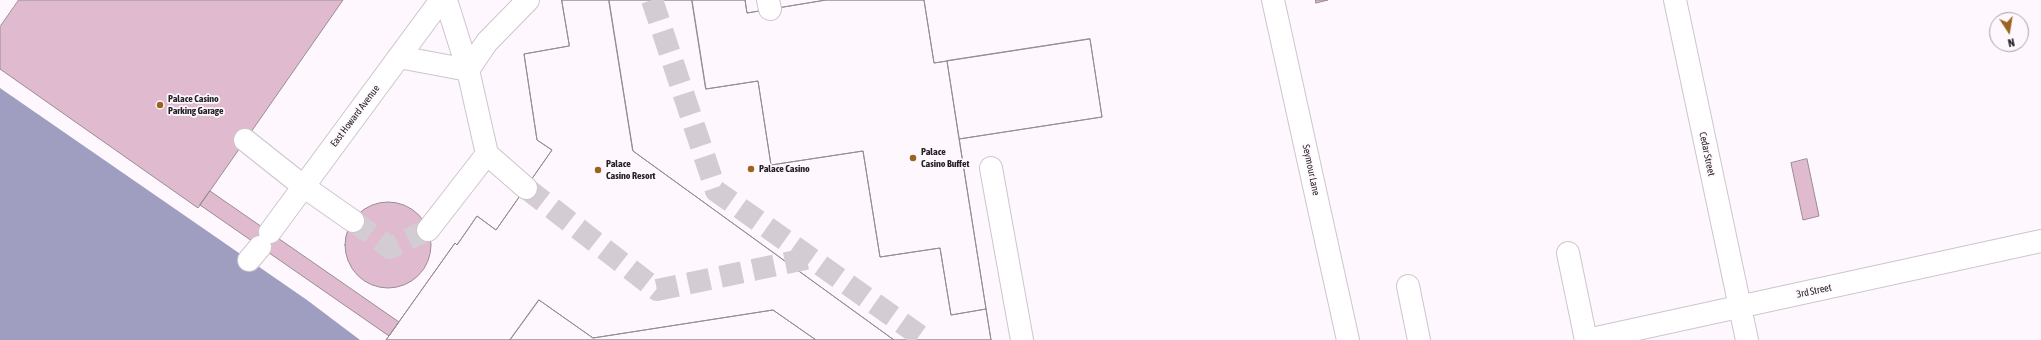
<!DOCTYPE html>
<html>
<head>
<meta charset="utf-8">
<style>
  body { margin:0 }
  #map { position:relative; width:2041px; height:340px; overflow:hidden; background:#fef8fe; font-family:"Asap Condensed",sans-serif }
  canvas { display:block }
  .north { position:absolute; left:1989px; top:12px; width:40px; height:40px; box-sizing:border-box; background:#fef8fe; border:1px solid #a7a2a7; border-radius:50%; rotate:168deg; font-size:11px; font-weight:700; line-height:16px; text-align:center; color:#252225 }
  .north::after { content:''; display:block; margin:auto; width:14px; height:18px; background:#9b631f; clip-path:polygon(50% 0,100% 100%,50% 72%,0 100%) }
</style>
</head>
<body>
<div id="map">
<canvas width="2041" height="340"></canvas>
<div class="north">N</div>
</div>
<script>
const g = document.querySelector('canvas').getContext('2d');
g.lineJoin = 'round';
function fill(path, color) { g.fillStyle = color; g.fill(path, 'evenodd'); }
function stroke(path, color, width, dash) { g.strokeStyle = color; g.lineWidth = width; g.lineCap = dash ? 'butt' : 'round'; g.setLineDash(dash || []); g.stroke(path); }
function drawText(font, color, halo, rows, align = 'center') {
  g.font = font + ' "Asap Condensed",sans-serif'; g.lineWidth = 3.5; g.setLineDash([]); g.textBaseline = 'middle'; g.strokeStyle = halo; g.fillStyle = color; for (const [text, x, y, turn = 0] of rows) {
    g.save(); g.translate(x, y); g.rotate((+turn || 0) * Math.PI / 180); g.textAlign = isNaN(turn) ? turn : align; if (halo) g.strokeText(text, 0, 0); g.fillText(text, 0, 0); g.restore();
  }
}
const water = new Path2D(`
  M0,88L307,300L360,340H0Z`);
const building = new Path2D(`
  M19,0H343L198,208L0,69V27Z
  M562,0H609L633,151L894,340H816L773,310L593,338L539,300L510,340H386L455,243L457,245L477,216L496,230L552,150L537,140L524,54L569,46Z
  M562,0H745L747,13L826,0H924L934,63L1090,39L1102,117L959,139L991,340H386L455,243L457,245L477,216L496,230L552,150L537,140L524,54L569,46Z
  M609,0H692L706,89L758,81L771,165L863,151L880,257L940,248L951,315L986,309L991,340H894L633,151Z
  M692,0H745L747,13L826,0H924L934,63L947,61L986,309L951,315L940,248L880,257L863,151L771,165L758,81L706,89Z
  M1316,0H1328L1316,3Z
  M1090,39L1102,117L959,139L947,61Z
  M1807,159L1819,216L1803,220L1791,163Z
  M210,191L399,322L389,336L200,205Z
  M345 245a43 43 0 1 1 86 0a43 43 0 1 1-86 0Z
  M539,300L593,338L773,310L816,340H510Z`);
const minorTunnel = new Path2D(`
  M652,0L716,191L926,340
  M526,188L657,290L810,258
  M353,221L390,248L428,230`);
const minor = new Path2D(`
  M446,0L468,70L487,154L526,188
  M768,0L770,9
  M1273,0L1348,340
  M1675,0L1747,340
  M399,57L468,70
  M468,70L487,42L528,0
  M245,140L303,186L353,221
  M991,168L1022,340
  M428,230L487,154
  M270,232L441,0
  M1568,253L1586,340
  M249,260L260,247
  M1408,286L1419,340
  M1587,340L2041,241`);
const markers = [
  [160,105,4,"#9b631f"],
  [913,158,4,"#9b631f"],
  [751,169,4,"#9b631f"],
  [598,170,4,"#9b631f"]
];
const poiNames = [
  ["Palace Casino",168,99],
  ["Parking Garage",168,111],
  ["Palace",921,152],
  ["Casino Buffet",921,164],
  ["Palace",606,164],
  ["Casino Resort",606,176],
  ["Palace Casino",759,169]
];
const streetNames = [
  ["East Howard Avenue",355,116,-53],
  ["Cedar Street",1707,154,78],
  ["Seymour Lane",1311,170,78],
  ["3rd Street",1814,291,-12]
];
fill(water, '#9f9ec1');
fill(building, '#e0bace');
stroke(building, '#978d91', 1);
stroke(minorTunnel, '#d3cdd3', 22, [22, 11]);
stroke(minor, '#cdc5cd', 24);
stroke(minor, '#fff', 22);
for (const [x, y, r, color] of markers) { const dot = new Path2D(); dot.arc(x, y, r, 0, 2 * Math.PI); g.fillStyle = color; g.fill(dot); stroke(dot, '#fef8fe', 1.5); }
drawText('bold 10px', '#252225', '#fef8fe', poiNames, 'left');
drawText('10px', '#252225', '#fef8fe', streetNames);
</script>
</body>
</html>
